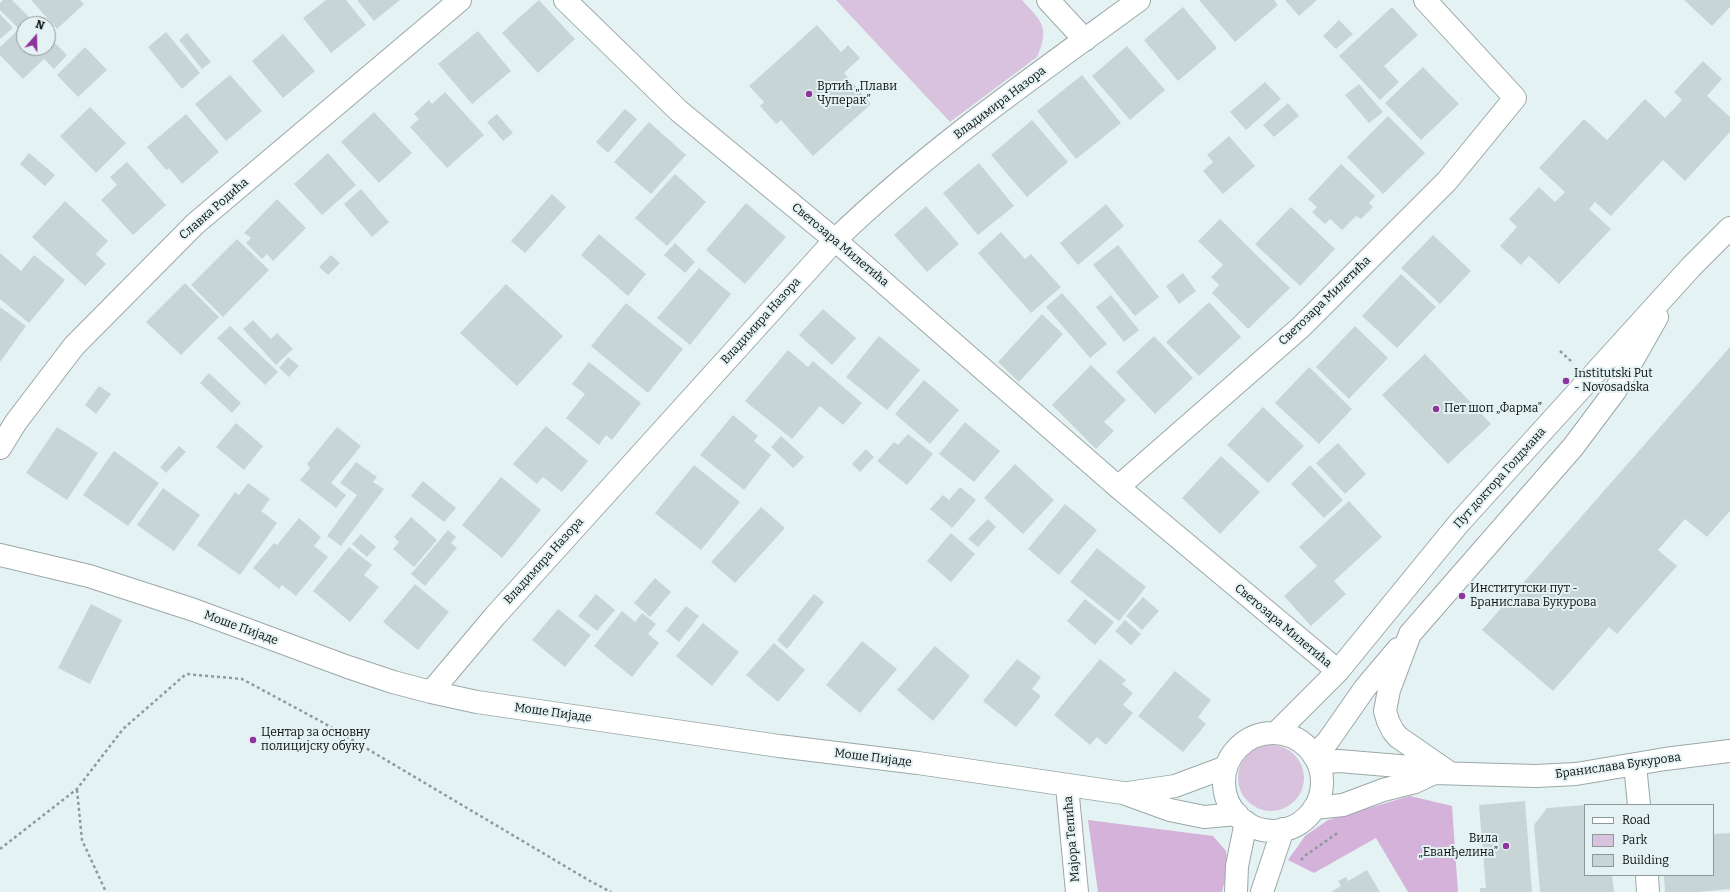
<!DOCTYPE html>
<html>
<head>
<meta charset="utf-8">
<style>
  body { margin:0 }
  #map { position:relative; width:1730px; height:892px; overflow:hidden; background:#e5f2f3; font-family:Bitter,serif }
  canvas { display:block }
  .legend { position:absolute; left:1584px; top:804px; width:130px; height:72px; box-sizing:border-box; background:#e5f2f3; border:1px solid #8e9898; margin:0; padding:5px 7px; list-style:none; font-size:12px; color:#0c1010 }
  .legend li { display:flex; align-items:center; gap:8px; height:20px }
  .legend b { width:20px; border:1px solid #8e9898 }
  .north { position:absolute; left:16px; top:16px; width:40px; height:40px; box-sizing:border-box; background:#e5f2f3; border:1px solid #8e9898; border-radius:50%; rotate:20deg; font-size:11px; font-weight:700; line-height:16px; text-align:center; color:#0c1010 }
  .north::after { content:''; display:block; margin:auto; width:14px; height:18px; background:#8f339d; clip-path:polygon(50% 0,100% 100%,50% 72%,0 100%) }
</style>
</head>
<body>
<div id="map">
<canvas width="1730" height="892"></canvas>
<ul class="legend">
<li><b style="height:5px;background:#fff"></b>Road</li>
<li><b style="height:11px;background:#d9c2dd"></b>Park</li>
<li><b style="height:11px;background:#c8d5d6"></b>Building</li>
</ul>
<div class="north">N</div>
</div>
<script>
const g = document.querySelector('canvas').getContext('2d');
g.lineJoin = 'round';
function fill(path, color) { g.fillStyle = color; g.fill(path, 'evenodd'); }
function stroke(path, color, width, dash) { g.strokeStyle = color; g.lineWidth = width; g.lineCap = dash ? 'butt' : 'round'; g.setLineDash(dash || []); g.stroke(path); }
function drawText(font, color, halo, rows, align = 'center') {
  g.font = font + ' Bitter,serif'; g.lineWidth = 4; g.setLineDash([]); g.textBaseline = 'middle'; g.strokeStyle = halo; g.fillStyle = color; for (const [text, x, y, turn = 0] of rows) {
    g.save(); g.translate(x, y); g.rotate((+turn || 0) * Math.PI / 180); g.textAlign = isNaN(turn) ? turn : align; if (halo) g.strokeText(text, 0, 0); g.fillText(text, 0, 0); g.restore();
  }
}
const green = new Path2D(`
  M836,0H1022C1042,22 1050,27 1037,57L950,122Z
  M1238 778a33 33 0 1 1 66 0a33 33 0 1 1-66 0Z`);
const forest = new Path2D(`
  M1410,796L1452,806L1458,892H1408L1376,838L1314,873L1288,860L1305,836L1328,820Z
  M1088,820L1213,836L1226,851L1228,868L1222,892H1098Z`);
const building = new Path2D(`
  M3,0H12L36,24H24V48H48V36L67,55L54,69L44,59L23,79L0,55V47L19,29L0,10V3Z
  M31,0H80L84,4L57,29Z
  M326,0H346L366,25L331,53L303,18Z
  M357,0H400L374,21Z
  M539,0L575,39L538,73L502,33Z
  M1199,0H1274L1278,5L1235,42Z
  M1285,0H1317L1299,16Z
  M1684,0H1730V7L1712,26Z
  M1183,7L1217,48L1178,81L1144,40Z
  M1392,7L1418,35L1384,66L1399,82L1380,100L1339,56Z
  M0,14L13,28L0,39Z
  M1339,20L1353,34L1336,49L1323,36Z
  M817,25L841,52L848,45L860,58L844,73L871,104L813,156L781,120L776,124L760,106L764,102L749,86Z
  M478,31L511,71L472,104L438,64Z
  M166,32L200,73L182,89L148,47Z
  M187,33L211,62L202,69L179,40Z
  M283,34L315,71L283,98L252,61Z
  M1127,46L1165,90L1130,120L1092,76Z
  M85,47L107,70L78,97L57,75Z
  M1703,61L1722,79L1707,96L1730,117V132L1685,181L1663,160L1611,216L1595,202L1589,209L1611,229L1559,284L1529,256L1521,265L1500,246L1517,227L1509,219L1539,187L1555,202L1565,192L1539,168L1584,119L1607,140L1645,99L1665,118L1682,100L1674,92Z
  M1423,67L1459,104L1421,140L1385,103Z
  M230,75L262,111L226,141L195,104Z
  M1082,75L1121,123L1076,159L1037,111Z
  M1265,82L1281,99L1246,130L1230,112Z
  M1359,84L1383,112L1369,123L1345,95Z
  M445,92L484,135L447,168L410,127L419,119L414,114L429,100L432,104Z
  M1288,103L1299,116L1274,137L1263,125Z
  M90,107L126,143L96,173L60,136Z
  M625,109L637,119L608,153L596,142Z
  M374,112L412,153L379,183L341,142Z
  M186,114L219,152L182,184L169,168L166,170L147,147Z
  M497,114L513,133L503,141L487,122Z
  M1388,116L1425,153L1383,194L1347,157Z
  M1032,120L1068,162L1027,197L991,155Z
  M649,122L686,155L651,194L614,162Z
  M1229,136L1255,166L1223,194L1203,171L1213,162L1207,155Z
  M29,153L55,175L45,186L20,164Z
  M328,153L356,185L322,215L294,184Z
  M127,162L166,205L133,235L101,200L117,185L110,177Z
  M979,163L1014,206L978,235L943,193Z
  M1341,164L1375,196L1369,203L1373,207L1361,219L1356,216L1342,230L1330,219L1325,224L1312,212L1317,207L1308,199Z
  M675,174L706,202L667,246L635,218Z
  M361,189L389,222L372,237L344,204Z
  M552,194L566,207L525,253L511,241Z
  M277,199L306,228L273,261L267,254L262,259L246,243L251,238L244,233Z
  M65,201L108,241L96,254L106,264L85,286L32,237Z
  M746,203L786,237L745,284L706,250Z
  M1106,204L1124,226L1078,265L1060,243Z
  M926,206L959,244L927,272L894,235Z
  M1291,207L1335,249L1300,286L1255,244Z
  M1220,219L1290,288L1248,329L1212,293L1219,285L1211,277L1223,265L1198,241Z
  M1001,232L1025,259L1031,254L1061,287L1031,313L978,253Z
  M599,234L646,274L628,296L581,255Z
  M1433,235L1471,271L1440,304L1401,268Z
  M237,239L269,270L223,317L191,285Z
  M675,243L695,262L685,273L664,255Z
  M1118,245L1159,297L1135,316L1093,265Z
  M0,253L21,271L34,255L65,280L29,323L0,299Z
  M331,255L340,263L328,275L319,267Z
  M699,268L731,294L690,345L657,318Z
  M1183,273L1196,291L1179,304L1166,286Z
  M1401,274L1436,307L1397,348L1362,316Z
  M185,283L219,317L181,355L146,322Z
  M506,284L563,336L517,386L460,333Z
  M1062,293L1107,344L1090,358L1046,307Z
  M1111,295L1139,330L1124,342L1096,307Z
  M1209,302L1241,337L1199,376L1166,342Z
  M626,303L683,349L648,393L591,346Z
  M0,307L26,326L0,362Z
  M823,309L856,338L832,365L799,335Z
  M1042,314L1063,334L1019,382L998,362Z
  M253,320L271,339L277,333L293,349L276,365L243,329Z
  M230,326L278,372L265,385L217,338Z
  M1355,326L1388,358L1349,399L1316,367Z
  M879,336L920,370L887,410L846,377Z
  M1154,336L1193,378L1155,414L1116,372Z
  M1730,347V511L1707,537L1685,519L1658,550L1677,566L1617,634L1609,627L1553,691L1482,630Z
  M788,350L808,367L813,361L862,403L843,425L820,406L792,439L745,401Z
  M1425,354L1491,424L1448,464L1382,395Z
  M288,357L299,366L289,377L279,368Z
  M589,362L641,403L612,440L606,435L599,445L566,418L585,394L572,384Z
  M1091,365L1126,400L1104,422L1114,431L1096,449L1052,405Z
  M1309,367L1352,409L1319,444L1275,403Z
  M209,373L241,403L232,413L200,383Z
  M924,380L959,410L930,444L895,414Z
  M99,386L111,394L96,414L85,405Z
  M1263,407L1304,446L1268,483L1227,445Z
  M733,415L758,436L754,441L771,455L744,490L700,455Z
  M965,422L1000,451L974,482L939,454Z
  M236,423L263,446L244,470L216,447Z
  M546,426L588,461L562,492L543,477L537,484L513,464Z
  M57,427L98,453L67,500L26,473Z
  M337,427L361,446L331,483L346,495L336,508L300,480L310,468L307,464Z
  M908,434L933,454L907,485L877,461L894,442L898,445Z
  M781,436L804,457L793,468L771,447Z
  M1338,443L1366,474L1345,494L1316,463Z
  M179,446L186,452L166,473L160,467Z
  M866,449L874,457L860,472L852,464Z
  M114,451L159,483L128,526L83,495Z
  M1221,456L1260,492L1220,534L1182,498Z
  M356,462L377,477L373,482L384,489L341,546L327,536L357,495L340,483Z
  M1015,464L1054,500L1023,534L984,498Z
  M694,465L740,502L701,550L655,513Z
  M1310,465L1343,500L1324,518L1291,484Z
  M501,477L541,510L502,558L462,525Z
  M423,481L456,508L444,522L411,496Z
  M248,483L270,499L261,511L277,523L240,575L197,545L235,492L239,495Z
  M960,487L976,500L952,528L930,509L943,495L949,500Z
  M163,488L200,515L174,551L137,525Z
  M1349,501L1382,537L1334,581L1346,594L1311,626L1284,596L1317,566L1299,547Z
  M1065,504L1097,530L1059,575L1028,549Z
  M761,507L785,528L735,583L711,562Z
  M411,517L437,540L414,567L393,549L399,542L394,537Z
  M299,518L321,537L314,546L328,557L296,596L282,585L279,589L253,568L274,543L277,545Z
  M988,519L996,527L978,547L968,539Z
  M448,530L456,537L451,543L457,548L425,586L411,574Z
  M951,533L975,554L951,582L927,561Z
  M361,534L376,547L367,557L352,544Z
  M349,547L372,565L364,575L379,587L350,622L313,591Z
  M1097,548L1146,587L1119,621L1070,582Z
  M655,578L671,592L650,617L634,603Z
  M415,584L449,612L418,650L383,622Z
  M596,594L615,610L597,631L578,616Z
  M814,594L824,602L787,649L777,640Z
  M1143,597L1159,611L1142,630L1126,616Z
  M1085,599L1114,622L1095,645L1067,621Z
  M91,604L122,620L90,684L58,668Z
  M686,606L699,616L679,642L666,631Z
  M558,609L591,635L565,667L532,640Z
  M622,611L635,622L642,613L656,624L648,634L659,643L632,677L594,646Z
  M1125,620L1141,634L1131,645L1115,631Z
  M703,623L739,652L712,686L676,656Z
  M862,641L897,669L860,713L826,685Z
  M774,643L805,670L778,702L746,675Z
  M935,646L970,676L933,721L897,690Z
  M1017,659L1041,677L1032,689L1041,696L1016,727L983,701Z
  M1100,659L1126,680L1122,684L1133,693L1123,705L1133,713L1106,745L1097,737L1090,745L1054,715Z
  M1175,671L1211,700L1198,717L1206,724L1183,752L1138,716Z
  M1525,801L1532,892H1480V888H1486L1479,805Z
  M1585,805V875H1612L1614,892H1540L1534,825L1547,808Z
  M1730,833V889L1699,892H1665L1664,875H1713V834Z
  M1367,870L1380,892H1331L1341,886L1338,881L1346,877L1348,881Z`);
const path = new Path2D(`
  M1560,351L1572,362
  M77,790L82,840L106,892
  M0,849L77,789L123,729L186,674L242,679L322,722L590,881L611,892
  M1301,860L1306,855L1339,832`);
const minor = new Path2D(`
  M565,0L679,111L835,240L1118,487L1338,671
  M1048,0L1085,40
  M0,448L16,422L74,346L195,224L460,0
  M1118,487L1301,327L1447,181L1515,98L1425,0
  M0,555L89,576L194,610L348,667L393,682L431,692L477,702L779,746L918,763L1123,793L1170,810L1204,817L1237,814
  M431,692L495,616L835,240C928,150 1035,76 1139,0
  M1276,733L1338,671L1459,523L1691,267L1730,228
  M1224 782a49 49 0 1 1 98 0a49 49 0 1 1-98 0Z
  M1314,756L1328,741L1365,688L1398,649
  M1318,763L1339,761L1411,767L1434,773L1536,776L1576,774L1665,759L1730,751
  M1635,765L1639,805
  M1450,773L1398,737L1393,731L1388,721L1385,711L1389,690L1410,634L1573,447L1615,391L1657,317
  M1067,786L1077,892
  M1128,793L1175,786L1226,767
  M1314,808L1343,805L1383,790L1415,782L1434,773
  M1647,875L1648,892
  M1236,892L1237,866L1246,822
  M1262,892L1283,829`);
const markers = [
  [809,94,4,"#8f339d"],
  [1566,381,4,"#8f339d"],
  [1436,409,4,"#8f339d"],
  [1462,596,4,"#8f339d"],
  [253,740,4,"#8f339d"],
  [1506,846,4,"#8f339d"]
];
const poiNames = [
  ["Вртић „Плави",817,87],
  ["Чуперак”",817,101],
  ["Institutski Put",1574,374],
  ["- Novosadska",1574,388],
  ["Пет шоп „Фарма”",1444,409],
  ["Институтски пут -",1470,589],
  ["Бранислава Букурова",1470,603],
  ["Центар за основну",261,733],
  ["полицијску обуку",261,747],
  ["Вила",1498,839,"right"],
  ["„Еванђелина”",1498,853,"right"]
];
const streetNames = [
  ["Владимира Назора",1000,103,-37],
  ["Славка Родића",214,209,-41],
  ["Светозара Милетића",840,245,40],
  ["Светозара Милетића",1325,301,-44],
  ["Владимира Назора",761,321,-48],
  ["Пут доктора Голдмана",1500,478,-48],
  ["Владимира Назора",544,561,-48],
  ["Светозара Милетића",1283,626,40],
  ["Моше Пијаде",241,628,20],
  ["Моше Пијаде",553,713,8],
  ["Моше Пијаде",873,758,7],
  ["Бранислава Букурова",1618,766,-8],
  ["Мајора Тепића",1072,839,-95]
];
fill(green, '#d9c2dd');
fill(forest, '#d4b2d9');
fill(building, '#c8d5d6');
stroke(minor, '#9ca8a8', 24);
stroke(path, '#919a9b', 2.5, [3, 3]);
stroke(minor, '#fff', 22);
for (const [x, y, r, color] of markers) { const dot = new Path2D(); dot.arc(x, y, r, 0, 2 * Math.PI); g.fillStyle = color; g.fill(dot); stroke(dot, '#e5f2f3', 1.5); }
drawText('12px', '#0c1010', '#e5f2f3', poiNames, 'left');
drawText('12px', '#0c1010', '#e5f2f3', streetNames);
</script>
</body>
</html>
